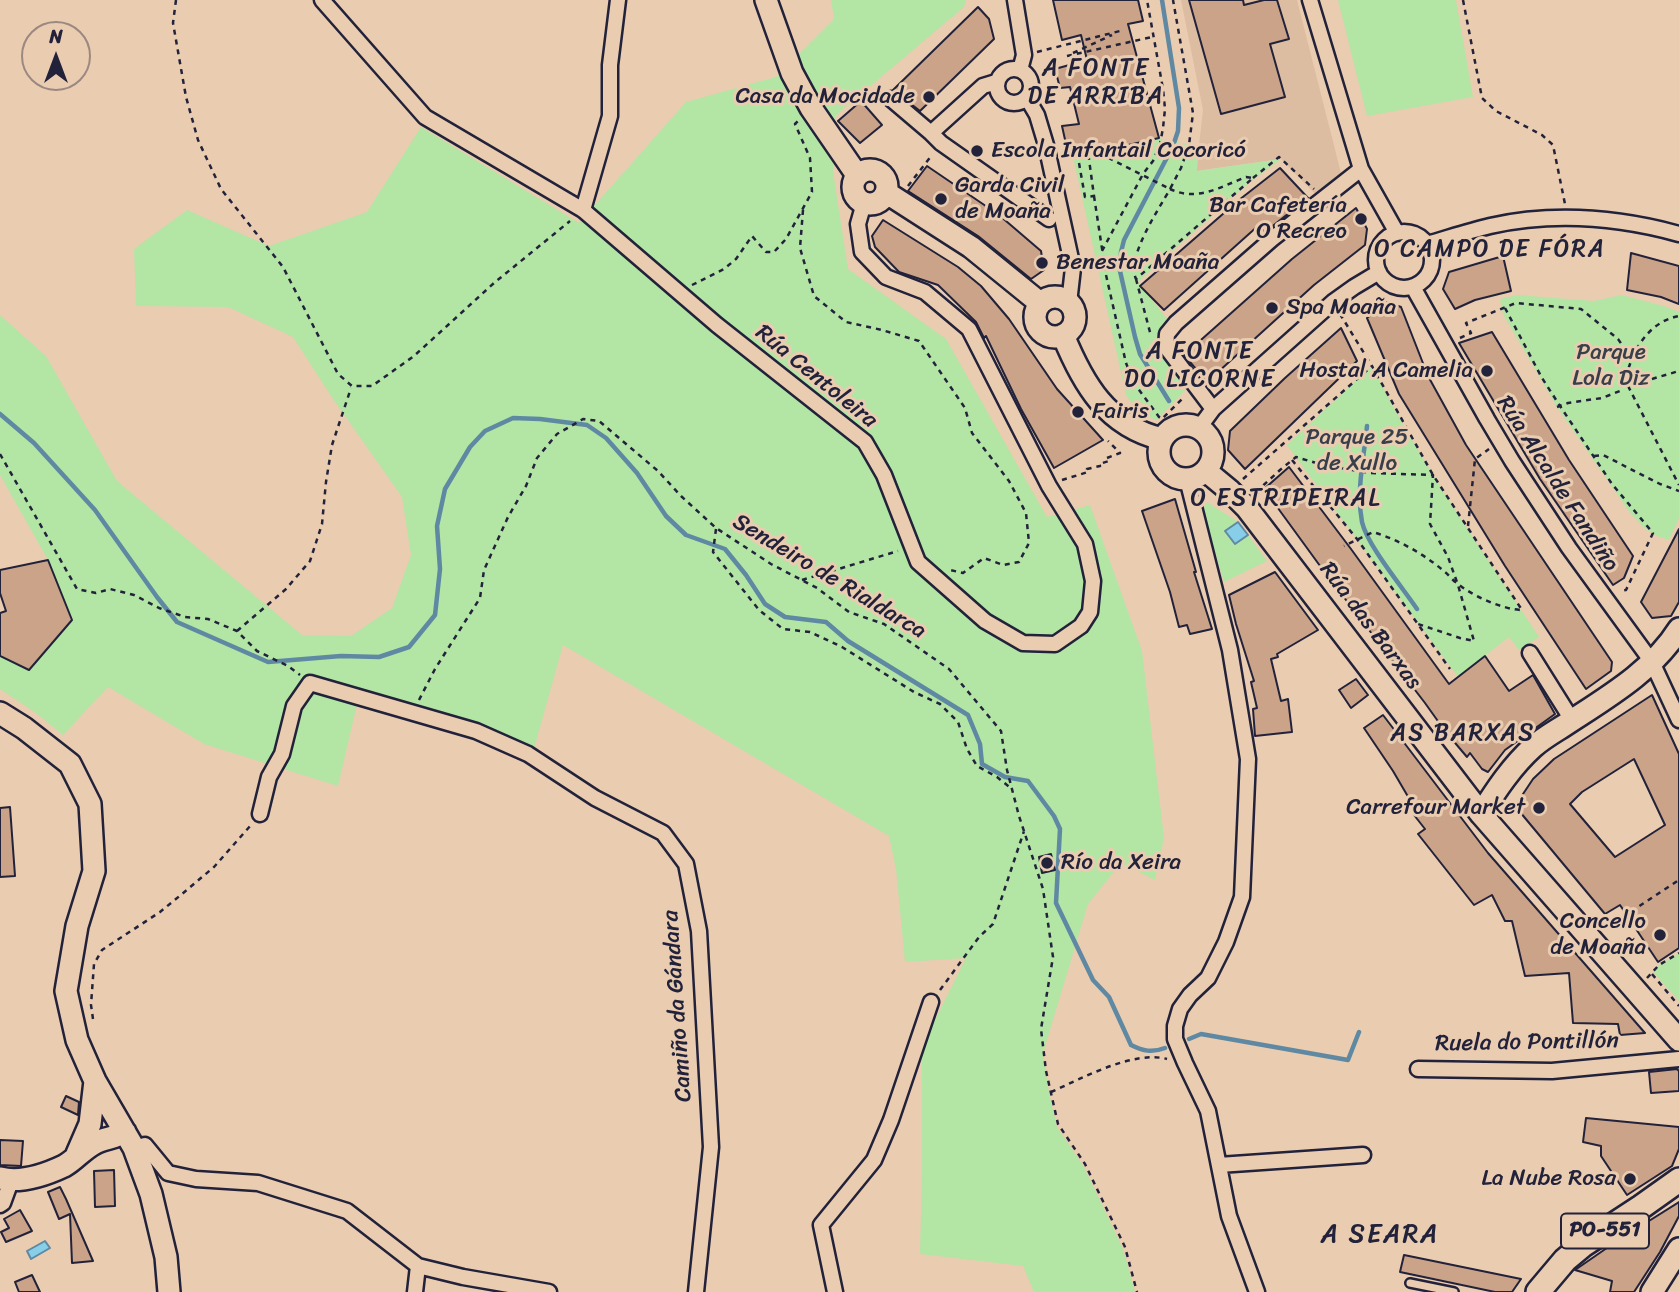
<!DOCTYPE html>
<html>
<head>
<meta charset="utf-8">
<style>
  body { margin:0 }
  #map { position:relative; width:1679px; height:1292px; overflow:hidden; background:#eaccb0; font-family:Sriracha,sans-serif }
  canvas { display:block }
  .north { position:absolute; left:21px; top:21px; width:70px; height:70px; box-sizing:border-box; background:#eaccb0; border:2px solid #9a8881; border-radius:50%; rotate:0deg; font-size:19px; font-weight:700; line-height:28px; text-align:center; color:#22223b }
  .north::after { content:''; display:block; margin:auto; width:24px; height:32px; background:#22223b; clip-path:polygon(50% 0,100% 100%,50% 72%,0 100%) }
</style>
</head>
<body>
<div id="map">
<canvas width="1679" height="1292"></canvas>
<div class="north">N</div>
</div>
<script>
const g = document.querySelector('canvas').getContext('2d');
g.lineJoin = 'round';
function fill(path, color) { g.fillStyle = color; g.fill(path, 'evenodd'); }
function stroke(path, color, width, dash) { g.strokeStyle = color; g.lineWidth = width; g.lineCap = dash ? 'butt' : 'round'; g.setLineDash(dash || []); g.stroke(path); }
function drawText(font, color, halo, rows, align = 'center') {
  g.font = font + ' Sriracha,sans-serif'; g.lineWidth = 6; g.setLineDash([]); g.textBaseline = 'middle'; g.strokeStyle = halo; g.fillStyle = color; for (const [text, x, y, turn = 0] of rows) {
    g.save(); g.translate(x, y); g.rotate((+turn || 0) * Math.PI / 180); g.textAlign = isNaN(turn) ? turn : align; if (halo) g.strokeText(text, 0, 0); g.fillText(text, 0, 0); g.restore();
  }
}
const built = new Path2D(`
  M1181,0H1297L1342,177L1318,197L1281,159L1196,171L1203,110Z`);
const green = new Path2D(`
  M831,0H966L964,7L835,116L833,172L848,269L946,339L1047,517L1090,505L1142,651L1164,838L1155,880L1121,863L1088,904L1043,1053L1049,1093L1057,1127L1084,1167L1123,1249L1135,1292H1034L1023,1266L920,1254L922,1171V1046L966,958L905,962L896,869L889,836L563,645L533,752L358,700L338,786L204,744L108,687L63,735L36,713L0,689V613L6,610L0,593V570L48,560L0,475V315L46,356L117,481L302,635L351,636L392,608L411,555L402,497L333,399L293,337L228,307L136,306L134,249L187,210L269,246L367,212L421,127L579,223L686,102L776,77L834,19Z
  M1338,0H1456L1473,97L1367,116Z
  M1159,138L1199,147L1197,171L1281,159L1250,182L1138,282L1167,319L1157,341L1187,388L1157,420L1139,414L1126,395L1072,152L1108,147L1112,149Z
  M1517,295L1594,301L1621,295L1664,306L1679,312V518L1669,540L1657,536L1643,527L1628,510L1557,407L1503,314L1500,299Z
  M1372,366C1419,461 1481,548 1539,637L1519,650L1509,637L1458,677L1287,445Z
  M1207,502L1238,522L1226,532L1235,544L1248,535L1267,561L1224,582L1202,511Z
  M1679,953V1001L1653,972L1659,965Z`);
const water = new Path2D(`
  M1238,522L1248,535L1235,544L1225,531Z
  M45,1241L50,1248L31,1259L27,1251Z`);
const stream = new Path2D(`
  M1162,0L1179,108L1178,131L1173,146L1124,240L1121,252L1120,271L1135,337L1140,354L1169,401
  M0,414L34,443L95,510L157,597L177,622L268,662L341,656L379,657L409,647L435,615L440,569L437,526L445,489L470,447L485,431L513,418L540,419L587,425L606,438L637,473L666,516L686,535L725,549L746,575L765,604L785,617L826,622L848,641L968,715L980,744L982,764L1005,777L1028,781L1054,816L1060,829L1056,903L1093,980L1109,997L1131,1045C1143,1051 1152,1053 1165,1048
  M1367,426C1364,457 1356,491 1362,522C1367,545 1403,588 1417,609
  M1189,1039L1201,1034L1348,1060L1359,1032`);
const building = new Path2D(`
  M1053,0H1138L1143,21L1128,24L1159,138L1111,149L1108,147L1068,153L1062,126L1079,124L1070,87L1060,88L1055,69L1087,60L1081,35L1062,40Z
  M1189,0H1243L1244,5L1264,0H1277L1289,39L1270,44L1285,97L1221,114Z
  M978,7L989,19L994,39L920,111L893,90Z
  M861,101L882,125L860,143L838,121Z
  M927,166L999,215L1041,251L1044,270L1031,279L978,236L908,191Z
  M1280,168L1308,198L1265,232L1259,225L1164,310L1140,286L1239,200Z
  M1356,208L1367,229L1365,245L1314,285L1207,382L1184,355L1292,259Z
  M883,220L958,267L981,286L1009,319L1057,389L1103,440L1054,468L1021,409L986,336L984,338L976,322L938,285L899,272L875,247L872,236Z
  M1631,253L1679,266V304L1661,297L1627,290Z
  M1503,256L1511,291L1475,300L1455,309L1443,289L1449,272Z
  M1387,302L1401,307L1428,376L1466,445L1612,662L1611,671L1586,689L1505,566L1399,394L1367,318Z
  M1341,328L1357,361L1245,469L1228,450L1230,431L1285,378Z
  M1492,332L1569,460L1633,556L1624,578L1613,585L1540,479L1459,343Z
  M1289,467L1351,549L1449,684L1485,656L1509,691L1533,675L1555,714L1505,750L1488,772L1482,769L1470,753L1467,757L1445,731L1425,703L1323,570L1264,489Z
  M1175,499L1196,572H1194L1212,629L1190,634L1187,625L1179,627L1170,592L1142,511Z
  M1679,529V602L1671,616L1652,618L1641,602Z
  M48,560L72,620L29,670L0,656V613L6,611L0,593V570Z
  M1275,572L1318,630L1277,654L1278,657L1271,659L1281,701L1288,699L1292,732L1255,736L1253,709L1257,708L1251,682L1254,681L1236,624L1229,595Z
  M1356,679L1368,695L1351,708L1339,690Z
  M1652,695L1679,754V948L1658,962L1620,905L1605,914L1515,806L1533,779L1554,759ZM1634,759L1665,825L1615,857L1570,804L1582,792Z
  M1383,715L1488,853L1645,1033L1620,1035L1618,1024L1573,1023L1569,973L1525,976L1512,921H1505L1492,895L1474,905L1418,834L1425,829L1414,815L1417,812L1393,771L1364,728Z
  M10,807L15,876L0,877V808Z
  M1051,854L1055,870L1042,873L1039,857Z
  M1677,1069L1679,1071V1091L1651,1093L1649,1072Z
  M66,1096L79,1102L78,1115L61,1107Z
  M1586,1118L1679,1127V1149L1672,1166L1627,1195L1601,1156V1146L1583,1142Z
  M0,1140L23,1141L21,1166L0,1165Z
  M114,1170L115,1206L95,1207L94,1171Z
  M60,1187L66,1199L93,1261L72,1263L70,1214L59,1219L48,1192Z
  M1679,1202V1216L1660,1252L1634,1292H1610L1612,1281L1575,1270L1617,1241Z
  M20,1210L32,1231L6,1242L1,1232L9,1228L4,1219Z
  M1404,1255L1521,1279L1512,1292H1495L1400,1272Z
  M32,1275L40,1292H19L15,1282Z`);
const path = new Path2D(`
  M176,0L173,23L186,97L198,140L221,189L283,267L338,374L352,386H372L414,356L494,283L570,221
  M1463,0L1482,98L1496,111L1542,135L1553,145L1565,204
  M1037,52L1120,31
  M1073,53L1112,35
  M1067,56L1152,37
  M1079,163L1085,197L1094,196L1088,152L1095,151L1170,189L1181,168L1189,145L1193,113L1173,0
  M1246,177L1253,178L1136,279C1126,257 1159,209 1170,189C1197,202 1220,187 1246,177Z
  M1253,178L1279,157L1314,189
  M908,186L932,155
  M1094,196L1106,275L1126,363L1134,383L1159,417L1162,419L1184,397
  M803,210L800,248L814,296L846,322L882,330L919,341L965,408L972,433L1009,481L1026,513L1029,543L1019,562L1003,565L984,558L963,573L950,570
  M1102,251L1143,174L1153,161L1160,144L1163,128L1165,109L1163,89L1147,0
  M1136,279L1151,336
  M692,285L724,269L736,259L752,236L766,252H774L786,239L812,192L810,158L795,124L799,120
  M1505,308L1542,378L1560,406L1612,484L1653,533L1626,590L1620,591
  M1340,314L1372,366L1433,475L1522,610C1504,610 1470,595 1457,583C1452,580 1449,575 1445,572C1424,554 1399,540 1373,532L1344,546
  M1460,338L1471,333L1466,323L1516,303L1581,309L1618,339L1627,352L1633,356
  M1623,385L1628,386L1679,371
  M1628,386L1679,485
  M1557,407L1568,403L1602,398L1620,391C1624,384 1625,377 1628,370C1636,344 1652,321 1679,316
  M0,454L77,589L96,593L110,589L134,595L159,608L185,617L208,619L237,631L257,651L288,666L300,675
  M1594,456L1603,455L1660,484L1679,491
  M1292,460L1357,539L1450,669
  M1243,479L1372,366
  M1062,480L1088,472L1087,469L1100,466L1099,464L1109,461L1107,458L1120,453L1108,441
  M1256,492L1280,470L1296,457L1323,465L1370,473L1433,475L1430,524L1448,557L1458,585L1474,641L1460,638L1418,624
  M1468,526L1475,459L1489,449
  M716,529L713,552L759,610L783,629L810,632L842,647L914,692L940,704L958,722L967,749L977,766L997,777L1012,789
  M802,580L898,551
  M237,631L286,589L310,561L322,524L326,482L332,445L351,388
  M419,700L435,669L480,598L484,570L508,517L526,486L537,458L557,434L583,419L599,421L658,471L681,496L716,528L771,564L817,588L849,612L884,624L949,669L1001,731L1007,770L1019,816L1043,889L1053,957L1041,1029L1046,1071L1058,1124L1085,1164L1125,1247L1137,1292
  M1606,928L1679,880
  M1652,974L1679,1006
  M1647,978L1659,965L1679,953
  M940,990L979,937L993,924L1024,831
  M93,1019L91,1005L94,964L102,950L160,912L182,894L214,867L251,825
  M1051,1092C1083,1078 1133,1050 1167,1059`);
const lane = new Path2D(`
  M1410,1283L1454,1292`);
const street = new Path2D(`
  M322,0L425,117L583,210L717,325L865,442L884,475L918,562L985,621L1023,643L1055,644L1081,626L1090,612L1093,581L1085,544L1049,486L969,329L925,292L886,277L862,252L858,224L864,203
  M1015,0L1024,55L1020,70
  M1310,0L1361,169L1397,233
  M997 86a17 17 0 1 1 34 0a17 17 0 1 1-34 0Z
  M1027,98L1037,115L1046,145L1073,268L1069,303
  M891,99L931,133L983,86L996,82
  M931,133L941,143L1049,219
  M583,210L610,116V65L618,0
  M1376 260a28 28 0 1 1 56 0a28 28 0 1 1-56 0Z
  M1427,244C1448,238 1469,231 1490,226C1553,212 1617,217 1679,234
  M1413,287L1487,419L1512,461L1569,548L1652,662L1679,720
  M1213,409L1166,347L1167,334L1176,323L1272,239L1361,169
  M1199,428L1213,409L1333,302L1354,287L1379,272
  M1187,479L1230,650L1248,759L1242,897L1226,942L1208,978L1190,995L1180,1009L1175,1026V1039L1185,1063L1208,1111L1229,1216L1257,1292
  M1530,653L1572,720
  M260,814L269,777L282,754L294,706L310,683L476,731L528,754L595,798L663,833L686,864L699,931L711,1147L696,1292
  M1418,1069L1552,1071L1679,1059
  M134,1148L145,1145L168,1173L196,1179L258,1183L347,1211L418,1266L463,1277L549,1292
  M1219,1165L1363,1155
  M0,1205L3,1203L11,1181
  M415,1292L418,1266
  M835,1292L821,1225L874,1160L891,1120L931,1002`);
const secondary = new Path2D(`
  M766,0L792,73L811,108L857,175
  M853 187a17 17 0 1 1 34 0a17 17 0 1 1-34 0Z
  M887,193L971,247L1040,303
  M1035 317a20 20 0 1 1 40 0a20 20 0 1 1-40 0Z
  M1063,335C1083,384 1107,426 1162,439
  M1159 452a27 27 0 1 1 54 0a27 27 0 1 1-54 0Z
  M1206,471L1229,490L1247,508L1481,814L1679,1040
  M0,713L24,728L70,764L90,804L94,871L77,926L66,991L77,1040L95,1081L134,1148L151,1194L166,1257L169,1292
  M1481,814C1496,790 1512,766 1533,747C1543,738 1554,732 1565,725C1606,698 1652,672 1679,629
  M77,1154L90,1124L95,1081
  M0,1178C20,1183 45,1175 64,1166C75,1160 83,1149 95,1143C105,1138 115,1138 125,1132
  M1652,1292L1679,1249`);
const primary = new Path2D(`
  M1538,1292L1565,1260L1583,1245L1641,1207L1679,1180`);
const markers = [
  [929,97,7,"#22223b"],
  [977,151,7,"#22223b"],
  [941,199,7,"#22223b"],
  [1361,219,7,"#22223b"],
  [1042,263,7,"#22223b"],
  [1272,308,7,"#22223b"],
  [1487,371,7,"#22223b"],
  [1078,412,7,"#22223b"],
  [1539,808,7,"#22223b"],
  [1047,863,7,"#22223b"],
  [1660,935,7,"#22223b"],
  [1630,1179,7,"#22223b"]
];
const shields = [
  [1605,1231,88]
];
const shieldNames = [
  ["PO-551",1605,1231]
];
const poiNames = [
  ["Casa da Mocidade",915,97],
  ["Escola Infantail Cocoricó",991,151,"left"],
  ["Garda Civil",955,186,"left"],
  ["de Moaña",955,212,"left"],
  ["Bar Cafetería",1347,206],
  ["O Recreo",1347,232],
  ["Benestar Moaña",1056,263,"left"],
  ["Spa Moaña",1286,308,"left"],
  ["Hostal A Camelia",1473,371],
  ["Fairis",1092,412,"left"],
  ["Carrefour Market",1525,808],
  ["Río da Xeira",1061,863,"left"],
  ["Concello",1646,922],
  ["de Moaña",1646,948],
  ["La Nube Rosa",1616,1179]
];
const parkNames = [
  ["Parque",1611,353],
  ["Lola Diz",1611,379],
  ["Parque 25",1357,438],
  ["de Xullo",1357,464]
];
const streetNames = [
  ["Rúa Centoleira",816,377,39],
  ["Rúa Alcalde Fandiño",1557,484,57],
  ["Sendeiro de Rialdarca",829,577,31],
  ["Rúa das Barxas",1370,626,53],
  ["Camiño da Gándara",678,1006,-94],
  ["Ruela do Pontillón",1527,1043,-1]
];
const neighbourhoodNames = [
  ["A FONTE",1096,69],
  ["DE ARRIBA",1096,97],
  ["O CAMPO DE FÓRA",1490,250],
  ["A FONTE",1200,352],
  ["DO LICORNE",1200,380],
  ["O ESTRIPEIRAL",1286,499],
  ["AS BARXAS",1463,734]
];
const quarterNames = [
  ["A SEARA",1380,1235]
];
fill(built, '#dcbda2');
fill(green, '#b3e5a5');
fill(water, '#87cee9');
stroke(water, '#5f89a3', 2);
stroke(stream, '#5f89a3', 4.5);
fill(building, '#caa388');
stroke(building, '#22223b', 2);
stroke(lane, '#22223b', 12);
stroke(street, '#22223b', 19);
stroke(secondary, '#22223b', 26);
stroke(primary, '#22223b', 28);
stroke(path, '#22223b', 2.5, [5, 5]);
stroke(lane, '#eaccb0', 7);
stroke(street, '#eaccb0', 14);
stroke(secondary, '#eaccb0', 21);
stroke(primary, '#eaccb0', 23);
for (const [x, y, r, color] of markers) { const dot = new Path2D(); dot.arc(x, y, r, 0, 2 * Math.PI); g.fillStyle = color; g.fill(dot); stroke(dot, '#eaccb0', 2.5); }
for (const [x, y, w] of shields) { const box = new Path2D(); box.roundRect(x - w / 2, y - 17.5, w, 35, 5); g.fillStyle = '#eaccb0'; g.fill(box); stroke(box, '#22223b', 2); }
drawText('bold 21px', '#22223b', null, shieldNames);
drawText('23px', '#22223b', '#eaccb0', poiNames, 'right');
drawText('23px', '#383f4b', '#eaccb0', parkNames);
drawText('23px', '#22223b', '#eaccb0', streetNames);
g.letterSpacing = '2px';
drawText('24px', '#22223b', '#eaccb0', neighbourhoodNames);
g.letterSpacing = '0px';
g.letterSpacing = '2px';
drawText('26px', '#22223b', '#eaccb0', quarterNames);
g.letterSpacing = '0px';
</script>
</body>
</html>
